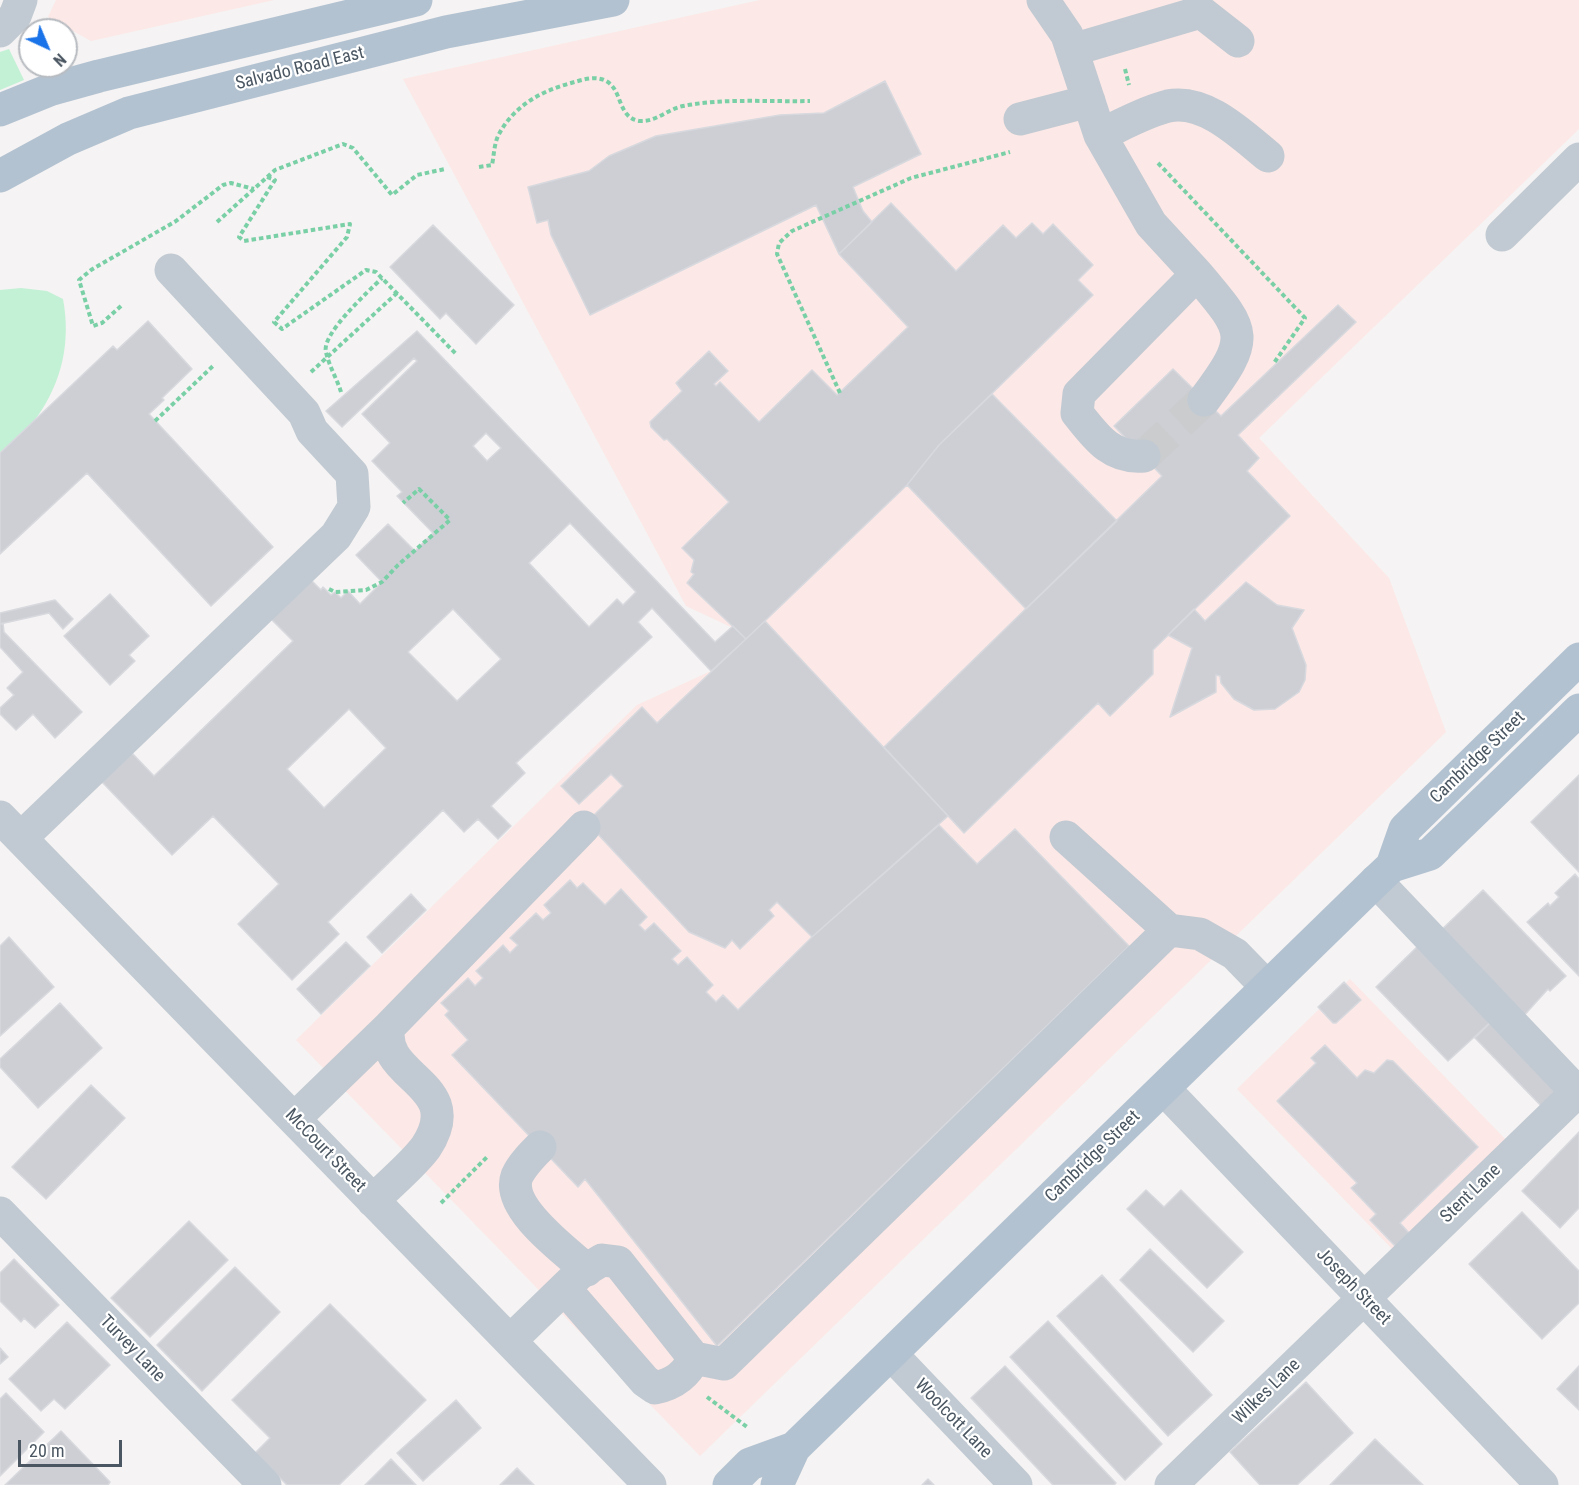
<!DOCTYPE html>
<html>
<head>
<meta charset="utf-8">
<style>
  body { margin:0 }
  #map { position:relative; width:1579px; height:1485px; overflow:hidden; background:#f5f3f3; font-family:"Roboto Condensed",sans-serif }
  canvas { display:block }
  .north { position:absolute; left:18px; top:18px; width:60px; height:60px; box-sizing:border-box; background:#fff; border:2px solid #b7bbc0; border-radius:50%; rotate:136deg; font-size:16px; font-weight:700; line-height:24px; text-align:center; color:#4a5661 }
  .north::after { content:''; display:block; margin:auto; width:21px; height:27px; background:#1a73e8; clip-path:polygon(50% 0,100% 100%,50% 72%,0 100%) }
  .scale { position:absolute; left:18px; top:1440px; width:104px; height:27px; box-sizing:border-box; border:3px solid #4a5661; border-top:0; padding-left:8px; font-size:18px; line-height:21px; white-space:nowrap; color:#4a5661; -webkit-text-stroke:4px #fff; paint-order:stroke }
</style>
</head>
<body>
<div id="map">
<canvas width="1579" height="1485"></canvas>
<div class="north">N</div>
<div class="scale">20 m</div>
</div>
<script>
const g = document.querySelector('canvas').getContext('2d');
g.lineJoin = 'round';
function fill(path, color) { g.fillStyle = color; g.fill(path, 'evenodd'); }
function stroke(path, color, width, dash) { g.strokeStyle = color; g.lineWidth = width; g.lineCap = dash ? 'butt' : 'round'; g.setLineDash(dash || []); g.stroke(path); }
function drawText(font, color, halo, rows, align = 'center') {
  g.font = font + ' "Roboto Condensed",sans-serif'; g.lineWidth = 4.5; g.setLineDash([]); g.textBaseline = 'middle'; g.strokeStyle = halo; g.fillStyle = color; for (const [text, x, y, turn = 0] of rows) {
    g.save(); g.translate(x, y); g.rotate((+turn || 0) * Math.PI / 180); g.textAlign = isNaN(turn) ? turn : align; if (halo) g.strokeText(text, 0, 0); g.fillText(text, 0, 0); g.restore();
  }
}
const medical = new Path2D(`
  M56,0H274L91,41L48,17Z
  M760,0H1579V129L1259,438L1389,578L1446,732L700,1456L296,1040L637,705L711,671L746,639L733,626L731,627L686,606L403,79Z
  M1350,979L1511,1145L1398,1255L1237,1089Z`);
const green = new Path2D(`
  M9,49L24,80L0,90V52Z
  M21,288L47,291L63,299C71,342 62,382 37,417C27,430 12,441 0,453V290Z`);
const building = new Path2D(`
  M885,81L921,154L853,187L863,211L872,222L839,254L816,205L590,315L551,235L548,220L537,223L528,187L589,171L609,156L656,136L780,115L824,113Z
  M891,203L956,271L1003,225L1016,238L1032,223L1043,234L1053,224L1093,265L1078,280L1093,295L939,445L907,485L746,639L687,583L694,574L691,572L694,560L682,548L729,502L667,439L664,440L651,427L650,422L682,391L676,383L709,351L728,371L714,384L716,386L720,382L759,422L812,370L837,395L908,327L839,254Z
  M433,225L514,305L476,344L446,313L440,319L390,267Z
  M1338,305L1356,322L1238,435L1259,458L1247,471L1290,516L1153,650V674L1110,716L1098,703L964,833L884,747L1162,476L1114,426L1173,369L1221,416Z
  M148,321L192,369L162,398L164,400L149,414L273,547L211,606L87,473L0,554V453L113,346L117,350Z
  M417,331L715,642L733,626L746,639L711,671L652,608L638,622L652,637L516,763L525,773L491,806L511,826L498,839L478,819L464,832L443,810L328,922L339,934L292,980L238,924L279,884L213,816L172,855L102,782L132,753L154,776L293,641L271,619L311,580L321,590L323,587L331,595L335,592L341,598L348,591L360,604L382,582L356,555L388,524L415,551L433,533L397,496L402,492L372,461L390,443L362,414L417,361L414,358L342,427L326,411ZM486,433L501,448L487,461L473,446ZM570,523L636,592L623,605L617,599L589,627L529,563ZM453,609L501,659L457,701L408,652ZM349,709L386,748L324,808L287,769Z
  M992,394L1117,521L1026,609L907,485L939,445Z
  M1246,582L1277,605L1304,610L1292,628L1306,665L1305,680L1299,692L1275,709L1254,710L1234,699L1221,683L1220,676L1216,675V692L1170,717L1192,648L1168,635L1194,609L1205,621Z
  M110,594L149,636L129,655L135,661L110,685L64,636Z
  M55,600L73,619L63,629L49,613L0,624V613Z
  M765,621L948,816L812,937L777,902L769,910L774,916L740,949L732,940L725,948L689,932L593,829V816L623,786L611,774L579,804L561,786L642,707L657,723Z
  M3,623L4,632L82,712L55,738L33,714L16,730L0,714V708L14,695L7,688L23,672L0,647V624Z
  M1579,775V872L1531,822Z
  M939,825L977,864L1015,829L1129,946L717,1346L585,1179L578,1187L452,1055L468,1040L445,1015L449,1011L441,1003L468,978L475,986L483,978L476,971L503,945L510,953L518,945L510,938L536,913L543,920L551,913L544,905L570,880L577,888L583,883L605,905L621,889L647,917L639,925L645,931L654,923L681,951L672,959L678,965L687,957L713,985L706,992L716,1002L723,995L738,1010L812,937Z
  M1575,874L1579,879V976L1527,922L1548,903L1550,906L1559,897L1555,893Z
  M1483,890L1566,976L1550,991L1548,989L1520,1020L1437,934Z
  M411,894L426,910L382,953L367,937Z
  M9,937L54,987L0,1036V946Z
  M346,942L370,966L321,1014L297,989Z
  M1422,942L1495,1018L1448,1061L1376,987Z
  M1344,982L1361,1000L1336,1023H1333L1318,1007Z
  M60,1003L102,1048L38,1108L0,1067V1059Z
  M1495,1018L1569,1093L1548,1113L1475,1038Z
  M1325,1045L1357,1078L1365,1070L1374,1073L1387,1060L1393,1061L1478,1147L1400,1223L1410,1234L1396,1247L1370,1220L1376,1214L1351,1188L1357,1183L1277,1101L1316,1063L1311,1058Z
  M91,1085L125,1118L46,1199L12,1167Z
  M1579,1132V1208L1560,1228L1522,1191Z
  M1146,1190L1164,1207L1181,1190L1243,1252L1207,1288L1127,1209Z
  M1522,1212L1579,1271V1303L1542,1339L1469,1264Z
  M189,1221L228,1260L150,1337L111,1298Z
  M1150,1249L1224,1321L1193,1352L1120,1280Z
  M14,1259L59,1305L35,1328L24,1318L21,1322L0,1301V1273Z
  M235,1267L280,1312L202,1391L157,1345Z
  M1102,1275L1212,1395L1168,1436L1057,1316Z
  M330,1304L426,1400L339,1485H287L255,1453L270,1438L232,1400Z
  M1048,1321L1162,1444L1125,1480L1010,1357Z
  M67,1322L110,1365L65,1409L54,1399L41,1411L9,1379Z
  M0,1348L8,1357L0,1364Z
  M1005,1366L1116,1483L1114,1485H1053L971,1398Z
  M1579,1366V1410L1557,1389Z
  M1306,1382L1353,1433L1297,1485H1260L1230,1452Z
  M6,1393L44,1432L0,1476V1399Z
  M456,1400L481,1428L423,1481L397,1453Z
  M61,1431L110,1482L108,1485H5Z
  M1375,1439L1423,1485H1330Z
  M391,1459L416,1485H365Z
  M517,1468L534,1485H500Z
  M928,1479L934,1485H922Z`);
const minorTunnel = new Path2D(`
  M1144,456L1204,400`);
const path = new Path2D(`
  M1125,69L1129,85
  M1158,163L1305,318L1274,363
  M479,167L492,165C494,156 494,143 499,134C514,106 541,91 571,83C582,80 595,75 606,81C623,90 617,118 640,121C656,122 668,109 683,106C723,98 769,102 810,101
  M267,177L275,180L239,237L244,241L350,224L347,237L274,322L282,329L366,270L376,272L456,354
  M217,222L275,170L343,144L353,148L392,195L417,175L445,169
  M121,306L102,323L93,326L79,280L91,270L176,221L223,185L231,183L254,189
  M311,372L397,293
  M341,392C337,379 329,366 326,352C321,334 369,291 382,278
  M840,393L777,254L779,243L792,231L911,178L1010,152
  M155,421L213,366
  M329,589L335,592L366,590L382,582L398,565L450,520L419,489L403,503
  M441,1203L487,1157
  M707,1397L747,1427`);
const minor = new Path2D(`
  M1043,0L1067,35L1100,135L1151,224L1197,274
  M0,31L15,16L21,0
  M1072,50L1201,12L1238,41
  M1020,119L1089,101
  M1100,135C1122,125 1144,112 1168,106C1205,98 1242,135 1268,156
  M1502,235L1579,159
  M1144,456C1111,459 1096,437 1077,413L1079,394L1197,274C1246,332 1252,336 1204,400
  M0,817L650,1485
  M1066,837L1169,930L1200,934L1235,954L1267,987
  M21,838L336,536L354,507L352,474L312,431L304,413L171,270
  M1376,881L1577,1092
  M1164,1089L1542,1485
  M294,1119L389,1027L584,827
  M540,1147C532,1155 522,1165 517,1176C505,1208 566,1251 587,1270
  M373,1201C388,1185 414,1164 426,1147C468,1083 378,1079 389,1027
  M0,1213L265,1485
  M565,1289L645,1381L655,1388C673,1384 686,1376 694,1358
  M510,1341L579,1274L602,1260L618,1262L694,1358L724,1364L1169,930
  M891,1354L1016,1485
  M1171,1485L1579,1090`);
const major = new Path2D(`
  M0,110L52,89L99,76L416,0
  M0,176L68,139L129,113L446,32L613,0
  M1392,866L1405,829L1579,659
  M729,1485L750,1464L794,1448
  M777,1485L794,1448L1376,881L1392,866L1430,854L1579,710`);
const streetNames = [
  ["Salvado Road East",300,69,-14],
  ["Cambridge Street",1478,758,-44],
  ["McCourt Street",325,1151,46],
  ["Cambridge Street",1093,1157,-44],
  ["Stent Lane",1471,1194,-44],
  ["Joseph Street",1353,1287,46],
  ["Turvey Lane",132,1349,46],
  ["Wilkes Lane",1267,1392,-44],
  ["Woolcott Lane",953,1419,46]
];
fill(medical, '#fce8e6');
fill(green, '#c3f1d5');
fill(building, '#cdcfd5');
stroke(building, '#d7d9de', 1.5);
stroke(minorTunnel, '#caccce', 33, [33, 16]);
stroke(path, '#7ad0a6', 4, [4.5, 3]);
stroke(minor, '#c1cad2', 33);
stroke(major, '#b3c2d1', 33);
drawText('18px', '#4a5661', '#fff', streetNames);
</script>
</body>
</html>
